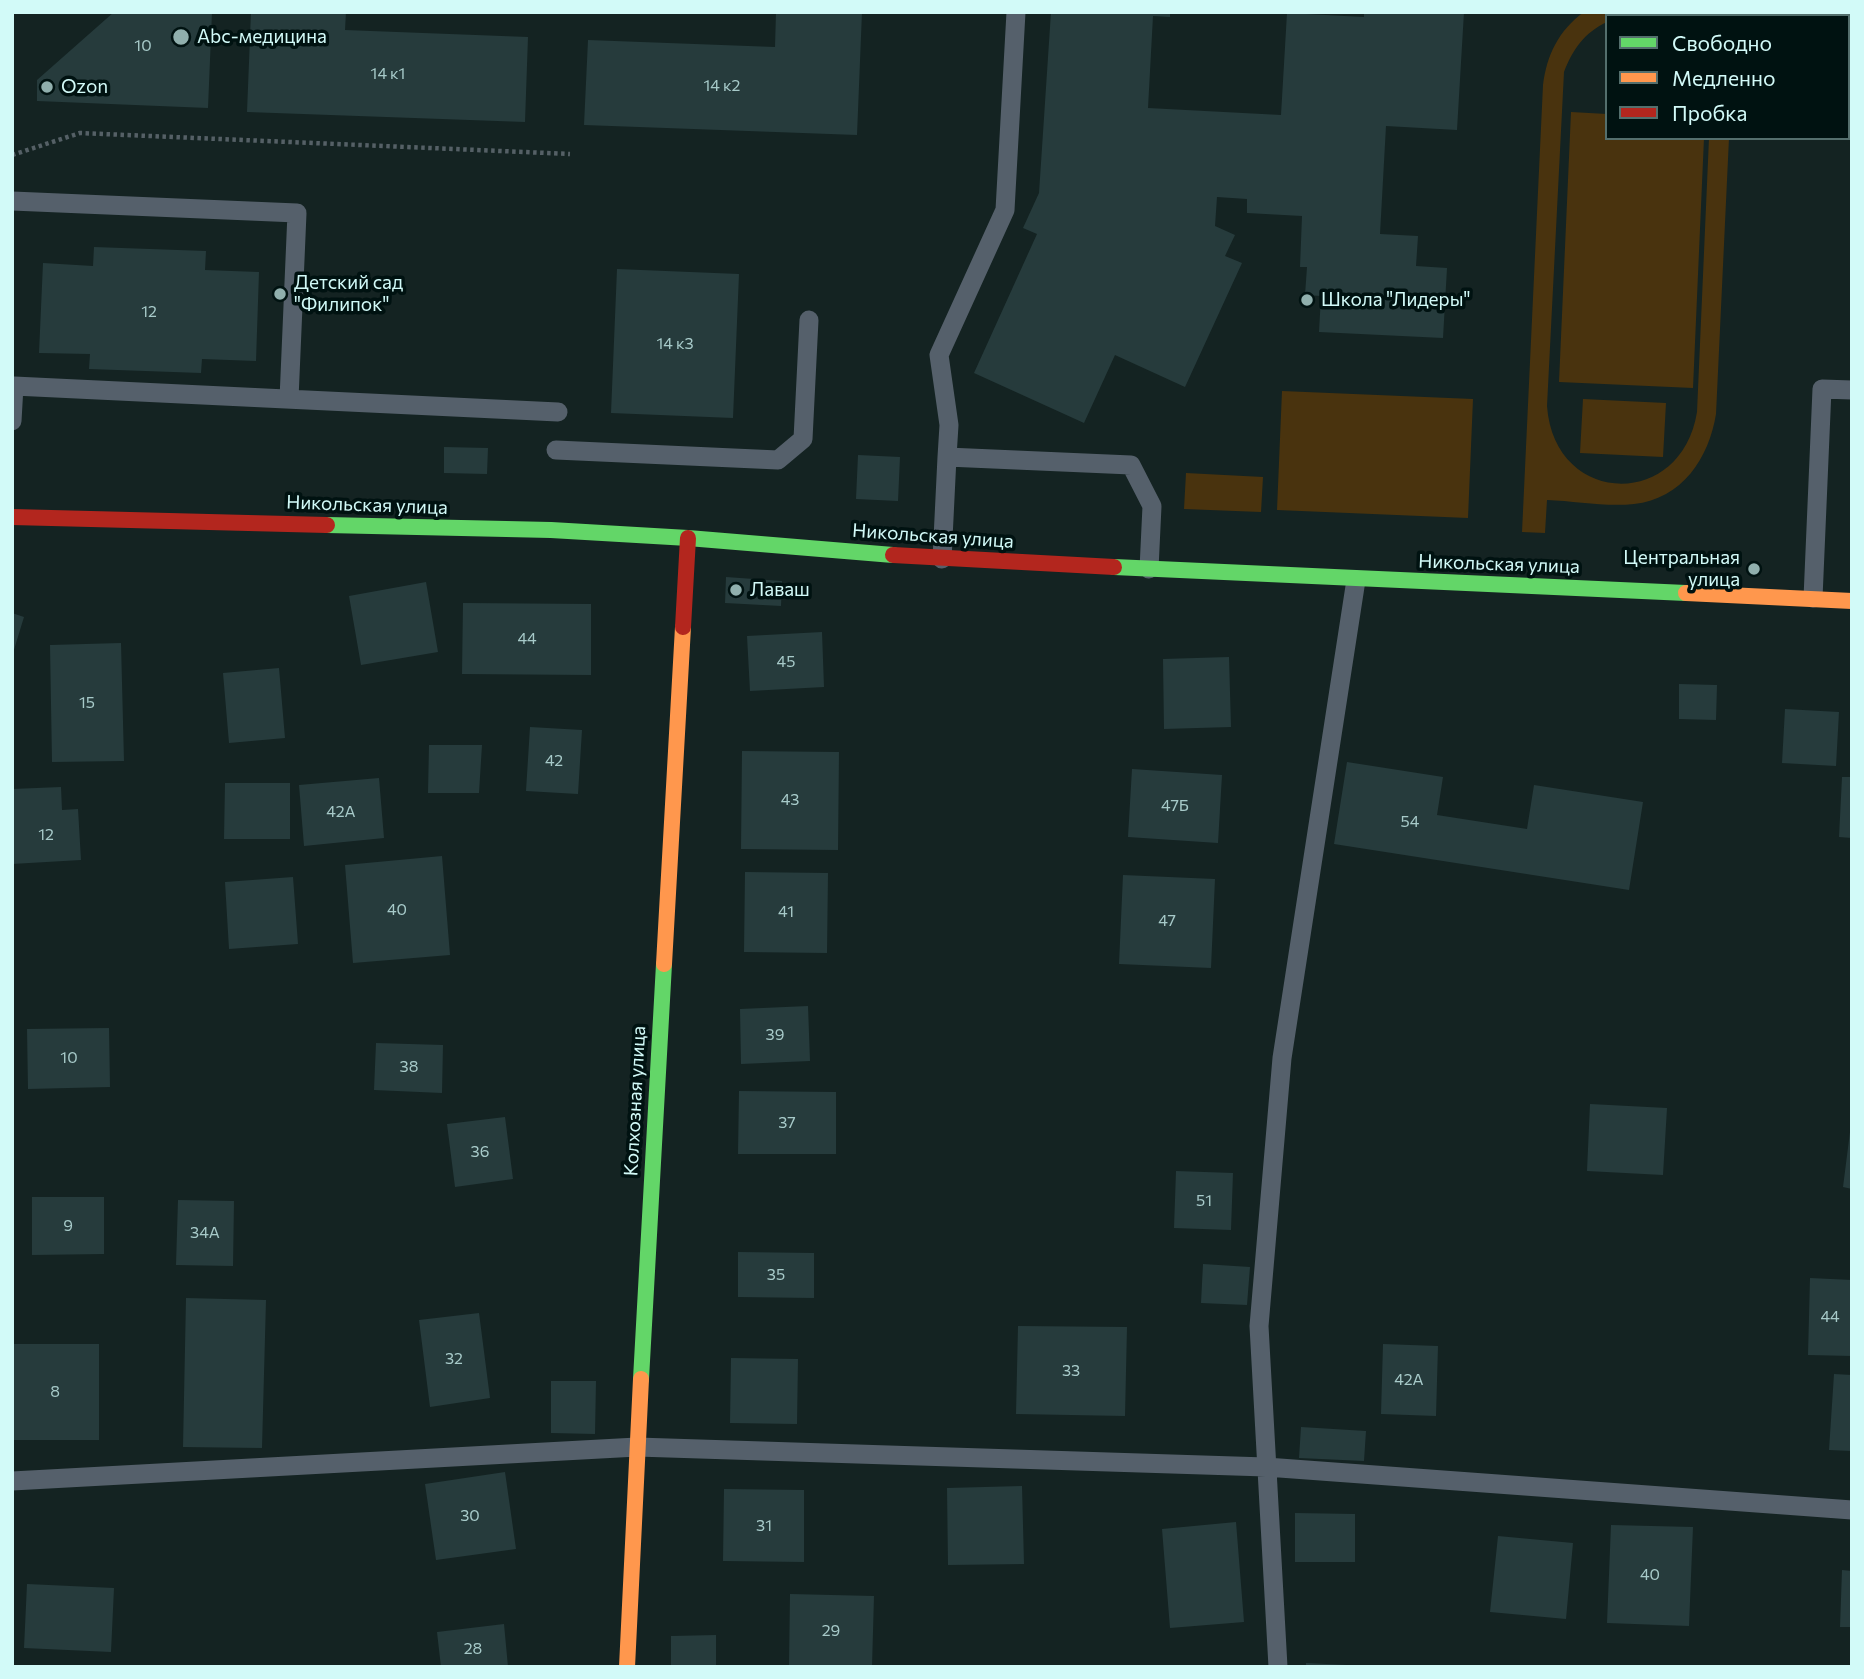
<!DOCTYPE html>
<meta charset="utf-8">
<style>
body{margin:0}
#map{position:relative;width:1864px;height:1679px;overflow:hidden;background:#142322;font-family:Commissioner,sans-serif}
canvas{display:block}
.frame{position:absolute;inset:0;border:14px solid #d2faf8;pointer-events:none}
.legend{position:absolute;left:1605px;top:14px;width:245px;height:126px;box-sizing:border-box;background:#001211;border:2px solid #546f6d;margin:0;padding:9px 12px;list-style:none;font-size:21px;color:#d2faf8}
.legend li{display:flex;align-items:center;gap:14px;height:35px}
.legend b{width:35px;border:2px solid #546f6d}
</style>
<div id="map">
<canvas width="1864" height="1679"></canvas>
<div class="frame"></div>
<ul class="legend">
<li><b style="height:9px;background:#63d668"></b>Свободно</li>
<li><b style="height:9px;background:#ff974d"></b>Медленно</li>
<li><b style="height:9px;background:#b3261e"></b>Пробка</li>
</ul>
</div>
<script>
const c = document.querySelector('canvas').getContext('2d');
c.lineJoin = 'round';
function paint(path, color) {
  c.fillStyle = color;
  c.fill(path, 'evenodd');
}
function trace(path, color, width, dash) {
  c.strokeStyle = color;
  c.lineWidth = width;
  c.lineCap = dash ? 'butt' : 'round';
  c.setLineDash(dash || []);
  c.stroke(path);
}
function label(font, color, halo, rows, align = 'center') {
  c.font = font + ' Commissioner,sans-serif';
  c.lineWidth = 7;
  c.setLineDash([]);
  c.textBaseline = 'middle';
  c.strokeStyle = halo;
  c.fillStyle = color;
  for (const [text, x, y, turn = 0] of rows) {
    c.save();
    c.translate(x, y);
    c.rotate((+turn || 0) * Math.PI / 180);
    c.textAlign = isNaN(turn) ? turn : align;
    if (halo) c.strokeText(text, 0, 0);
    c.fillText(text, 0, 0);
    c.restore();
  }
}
paint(new Path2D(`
 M1584,12H1691L1696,16H1607V22C1584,33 1573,49 1564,72L1547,406C1554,506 1681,511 1697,412L1709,138H1729L1716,414C1709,458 1682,499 1634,504C1606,507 1575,501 1547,500L1545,533L1522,532L1543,85C1547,55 1558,31 1584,12Z
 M1571,112L1607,114V138H1704L1693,388L1559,382Z
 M1282,391L1473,399L1468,518L1277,510Z
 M1583,399L1666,403L1663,457L1580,453Z
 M1186,473L1263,477L1261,512L1184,509Z`), '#49330e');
paint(new Path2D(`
 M114,12H212L208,108L37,101V80Z
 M251,12H346L345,30L528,37L525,122L247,112Z
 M776,12H862L857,135L584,125L588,40L775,47Z
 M1051,12H1170V17L1153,16L1148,108L1281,115L1287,13L1364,17V12H1464L1457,130L1386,126L1380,234L1418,236L1416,266L1447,268L1443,338L1319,332L1321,296L1305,295L1307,267H1300L1302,216L1247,213V199L1217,197L1215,226L1235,235L1225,256L1242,263L1185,387L1115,355L1084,423L974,373L1037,234L1023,228L1039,193Z
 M94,247L206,251L205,270L259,272L256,361L202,359L201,373L89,369L90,354L39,353L43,263L93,266Z
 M617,269L739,274L733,418L611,413Z
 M444,447L488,448L487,474L444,473Z
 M858,455L900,457L898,501L856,499Z
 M726,577L782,581L781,606L725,603Z
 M426,582L438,652L361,665L349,596Z
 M463,603L591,604V675L462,674Z
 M12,613L24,617L13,653L12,652Z
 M822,632L824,687L750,691L747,636Z
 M121,643L124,761L52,762L50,645Z
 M1229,657L1231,727L1164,729L1163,659Z
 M279,668L285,738L229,743L223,673Z
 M1679,684L1717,685L1716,720L1679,719Z
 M1785,709L1839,712L1836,766L1782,763Z
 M530,727L582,730L578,794L526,791Z
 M429,745H482L479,793H428Z
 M742,751L839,752L838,850L741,849Z
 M1347,762L1443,777L1437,815L1527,829L1534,785L1643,802L1629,890L1334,844Z
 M1132,769L1222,775L1218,843L1128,837Z
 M1842,777H1852V838L1839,837Z
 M379,778L384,838L304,846L299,785Z
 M225,783H290V839H224Z
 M61,787L62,810L78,809L81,860L12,864V789Z
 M442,856L450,955L353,963L345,865Z
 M745,872L828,873L827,953L744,952Z
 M1123,875L1215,879L1211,968L1119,964Z
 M293,877L298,944L229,949L225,882Z
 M808,1006L810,1061L741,1064L740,1009Z
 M109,1028L110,1087L28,1089L27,1029Z
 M376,1043L443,1045L442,1093L374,1090Z
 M739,1091L836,1092V1154H738Z
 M1590,1104L1667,1108L1663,1175L1587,1171Z
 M505,1117L513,1179L455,1187L447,1124Z
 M1850,1132H1852V1189L1843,1187Z
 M1176,1171L1233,1173L1231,1230L1174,1228Z
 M32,1197H104V1254L32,1255Z
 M178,1200L234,1201L233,1266L176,1265Z
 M738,1252L814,1253V1298L738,1297Z
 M1203,1264L1250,1267L1247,1305L1201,1303Z
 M1810,1278L1852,1280V1356L1808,1355Z
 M186,1298L266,1300L262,1448L183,1447Z
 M479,1313L490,1398L430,1407L419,1320Z
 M1018,1326L1127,1327L1125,1416L1016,1414Z
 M12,1344H99V1440H12Z
 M1383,1344L1438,1346L1436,1416L1381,1414Z
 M731,1358L798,1359L797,1424L730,1423Z
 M1834,1374L1852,1375V1451L1829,1450Z
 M551,1381H596L595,1434L551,1433Z
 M1301,1427L1366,1431L1364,1461L1299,1458Z
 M505,1472L516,1549L436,1560L425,1484Z
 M1022,1486L1024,1564L948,1565L947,1488Z
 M724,1489L804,1490V1562L723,1561Z
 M1295,1513L1355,1514V1562H1295Z
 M1236,1522L1244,1622L1170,1628L1162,1529Z
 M1611,1525L1693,1527L1689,1626L1607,1623Z
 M1498,1536L1573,1543L1566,1619L1490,1612Z
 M1842,1570L1852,1571V1627H1840Z
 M27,1584L114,1588L111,1652L24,1648Z
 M790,1594L874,1596L872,1667H789Z
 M504,1624L508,1667H441L437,1632Z
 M716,1635V1667H671V1636Z
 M1306,1663L1347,1665V1667H1306Z`), '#263b3c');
trace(new Path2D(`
 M12,155L80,133L570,154`), '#556066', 4.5, [3.5, 3.5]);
trace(new Path2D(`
 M12,201L297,213L289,399
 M12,421L14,386L558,412
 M556,450L778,460L803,439L809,320
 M947,457L949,425L939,355L1005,210L1016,12
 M942,559L947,457L1131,465L1152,506L1149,569
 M1813,598L1822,389L1852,390
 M12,1481L637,1447L1266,1467L1852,1510
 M1278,1667L1259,1326L1282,1058L1356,580`), '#55606b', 19);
trace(new Path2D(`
 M327,525L551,530L688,538L893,555
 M1114,567L1686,593
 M641,1379L664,964`), '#63d668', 16);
trace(new Path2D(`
 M1686,593L1852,601
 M664,964L683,627
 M627,1667L641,1379`), '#ff974d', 16);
trace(new Path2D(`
 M12,517L327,525
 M893,555L1114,567
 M683,627L688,538`), '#b3261e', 16);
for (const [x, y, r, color] of [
 [181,37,9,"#90afad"],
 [47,87,7,"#90afad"],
 [280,294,7,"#90afad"],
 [1307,300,7,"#90afad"],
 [1754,569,7,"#90afad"],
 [736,590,7,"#90afad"]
]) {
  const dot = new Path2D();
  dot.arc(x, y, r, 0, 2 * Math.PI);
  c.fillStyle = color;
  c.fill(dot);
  trace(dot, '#001211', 2.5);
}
label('16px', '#a7cac9', null, [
 ["10",143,46],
 ["14 к1",388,74],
 ["14 к2",722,86],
 ["12",149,312],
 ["14 к3",675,344],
 ["44",527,639],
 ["45",786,662],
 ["15",87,703],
 ["42",554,761],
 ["43",790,800],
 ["47Б",1175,806],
 ["42А",341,812],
 ["54",1410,822],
 ["12",46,835],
 ["40",397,910],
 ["41",786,912],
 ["47",1167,921],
 ["39",775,1035],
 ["10",69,1058],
 ["38",409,1067],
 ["37",787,1123],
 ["36",480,1152],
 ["51",1204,1201],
 ["9",68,1226],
 ["34А",205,1233],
 ["35",776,1275],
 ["44",1830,1317],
 ["32",454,1359],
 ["33",1071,1371],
 ["42А",1409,1380],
 ["8",55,1392],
 ["30",470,1516],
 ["31",764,1526],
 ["40",1650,1575],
 ["29",831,1631],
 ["28",473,1649]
]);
label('19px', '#d2faf8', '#001211', [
 ["Abc-медицина",197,37],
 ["Ozon",61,87],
 ["Детский сад",294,283],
 ["\"Филипок\"",294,305],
 ["Школа \"Лидеры\"",1321,300],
 ["Центральная",1740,558,"right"],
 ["улица",1740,580,"right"],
 ["Лаваш",750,590]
], 'left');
label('19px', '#d2faf8', '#001211', [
 ["Никольская улица",367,505,2],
 ["Никольская улица",933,536,4],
 ["Никольская улица",1499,564,2],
 ["Колхозная улица",635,1101,-87]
]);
</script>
